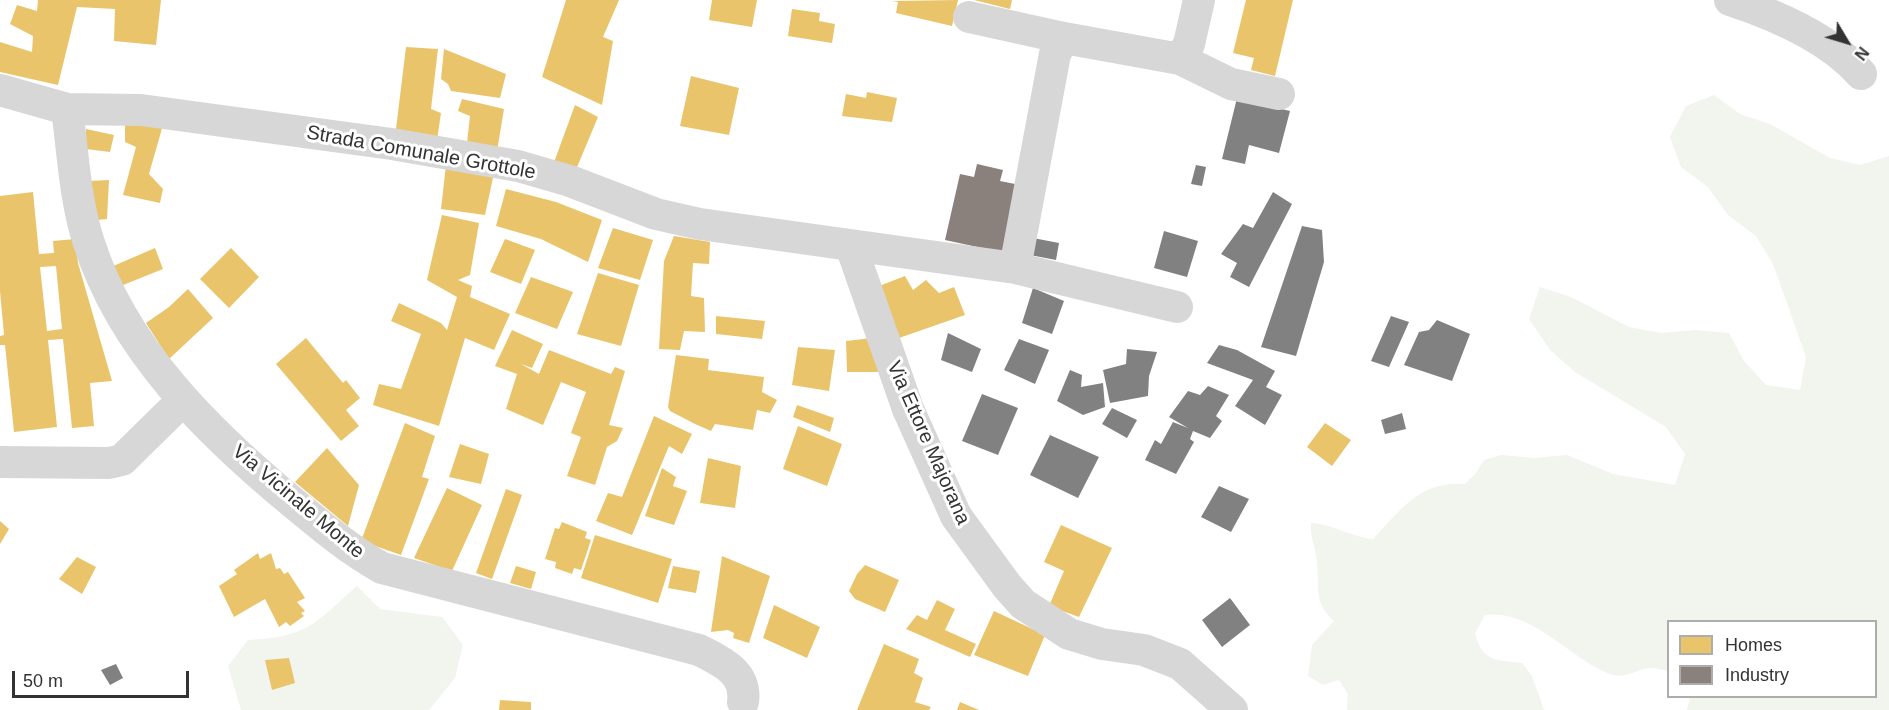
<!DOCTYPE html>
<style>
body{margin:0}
#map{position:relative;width:1889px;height:710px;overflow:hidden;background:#fff;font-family:Helvetica,sans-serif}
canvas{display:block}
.legend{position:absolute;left:1667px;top:620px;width:210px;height:78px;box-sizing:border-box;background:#fff;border:2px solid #adadad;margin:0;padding:8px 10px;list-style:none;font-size:18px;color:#333}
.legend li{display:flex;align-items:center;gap:12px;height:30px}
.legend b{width:30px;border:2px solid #adadad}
.north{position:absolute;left:1817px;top:12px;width:60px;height:60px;-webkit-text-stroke:4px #fff;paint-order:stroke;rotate:128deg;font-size:16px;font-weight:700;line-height:24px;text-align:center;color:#333}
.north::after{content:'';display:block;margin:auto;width:21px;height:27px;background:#333;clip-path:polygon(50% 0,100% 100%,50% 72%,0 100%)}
.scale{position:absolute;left:12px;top:671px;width:177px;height:27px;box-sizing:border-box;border:3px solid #333;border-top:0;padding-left:8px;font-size:18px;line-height:21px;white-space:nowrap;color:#333;-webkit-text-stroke:4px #fff;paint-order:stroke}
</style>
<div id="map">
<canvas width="1889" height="710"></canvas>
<ul class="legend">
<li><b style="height:16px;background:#e9c46a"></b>Homes</li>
<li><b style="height:16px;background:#8a817c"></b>Industry</li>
</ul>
<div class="north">N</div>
<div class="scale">50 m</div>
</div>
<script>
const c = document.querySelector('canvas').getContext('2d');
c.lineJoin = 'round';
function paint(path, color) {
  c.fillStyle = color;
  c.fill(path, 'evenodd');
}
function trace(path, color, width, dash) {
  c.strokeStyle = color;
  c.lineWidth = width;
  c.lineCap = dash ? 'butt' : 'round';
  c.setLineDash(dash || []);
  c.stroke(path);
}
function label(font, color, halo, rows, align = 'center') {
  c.font = font + ' Helvetica,sans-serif';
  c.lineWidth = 6;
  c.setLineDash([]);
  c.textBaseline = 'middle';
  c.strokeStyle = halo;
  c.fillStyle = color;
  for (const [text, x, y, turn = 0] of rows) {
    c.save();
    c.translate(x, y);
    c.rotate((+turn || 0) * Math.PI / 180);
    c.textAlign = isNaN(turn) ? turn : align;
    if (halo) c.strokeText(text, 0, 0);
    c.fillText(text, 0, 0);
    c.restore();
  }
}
paint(new Path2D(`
 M1714,95L1740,114L1772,125L1830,158L1860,165L1889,156V710H1687L1690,697L1876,696V622H1668V671C1663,670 1656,668 1650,668C1636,669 1625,680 1610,674C1568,658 1533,609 1485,615L1475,633C1482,662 1496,660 1522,663L1532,676L1544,710H1347L1348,694L1339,680L1323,685L1308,676L1312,645L1334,621C1311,602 1321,581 1316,555C1314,543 1310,536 1311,523C1333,524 1350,537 1373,539C1402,509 1419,481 1465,484L1476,473L1484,460L1501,455L1534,458L1567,455L1613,474L1675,485L1685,454L1666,427L1575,372L1550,350L1529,319L1540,287L1571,297L1629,327L1661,333L1696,330L1729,333L1744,361L1766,385L1800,390L1806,357L1773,264L1756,236L1728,215L1708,187L1681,167L1670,137L1686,106Z
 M357,586L380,609L442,617L463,645L455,678L429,710H241L228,666L248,640C308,637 314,624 357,586Z`), '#f1f5ed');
paint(new Path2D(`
 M38,0H161L156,45L114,41L115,9L77,7L58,85L0,72V42L32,52L33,36L10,24L17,5L37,11Z
 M566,0H619L603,37L613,41L602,105L542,77Z
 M712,0H757L752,27L709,20Z
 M958,0L952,26L896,13L898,2L892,1Z
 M974,0H1012L1010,9Z
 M1246,0H1293L1275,76L1251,70L1254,58L1233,53Z
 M792,9L820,13L819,21L835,24L832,43L788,36Z
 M406,47L438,49L431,109L441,113L437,140L396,129Z
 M444,49L506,74L500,98L451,91L448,84L441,79Z
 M691,76L739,88L729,135L680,126Z
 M867,92L897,98L892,122L842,116L846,94L866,98Z
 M462,99L504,109L496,157L466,152L470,116L458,111Z
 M575,105L598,117L575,172L553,165Z
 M125,122L163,125L149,174L163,189L160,203L123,195L136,147L125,142Z
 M86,129L114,135L110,152L86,149Z
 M446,165L494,173L485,215L441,209Z
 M109,180L107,219L97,220L89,181Z
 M506,189L556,202L602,220L588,262L541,239L496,226Z
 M33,192L39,254L54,253L53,241L75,239L78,263L112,381L90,383L94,426L72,428L63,339L48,340L57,427L14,432L5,345H0V336L4,335L0,291V196ZM56,266L62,329L47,331L40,267Z
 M442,215L479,223L470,275L458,280L472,286L470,297L510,314L494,350L465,338L439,426L373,405L379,384L401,389L421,334L391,321L399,303L441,323L447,330L457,297L427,280Z
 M613,228L653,240L640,280L598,268Z
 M674,236L710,242L709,264L693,263L691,296L704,298L705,332L684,331L680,350L659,349L664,261Z
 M505,239L535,250L521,284L490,272Z
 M155,248L163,269L118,287L111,267Z
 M231,248L259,277L229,308L200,279Z
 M598,273L639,285L621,346L577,334Z
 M905,276L913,290L926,280L939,293L954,287L965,315L899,338L879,286Z
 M531,277L573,292L557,329L515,313Z
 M188,289L213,318L169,359L146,323L169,307Z
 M716,316L765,321L762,339L716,334Z
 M512,330L543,344L532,368L521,364L539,374L549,350L611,374L615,367L625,371L609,425L623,428L617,441L607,447L595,485L567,476L581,437L571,433L586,392L561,382L543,425L506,409L517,374L495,366Z
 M306,338L343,383L346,380L360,398L346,410L359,426L341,441L276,364Z
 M872,338L884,372H847L846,341Z
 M798,347L835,350L829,391L792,385Z
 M676,355L709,359L708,370L764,377L762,392L777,400L770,413L757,410L753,430L715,424L711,431L695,424L670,411L668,407Z
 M797,405L834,418L830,432L793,417Z
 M654,416L692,434L682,454L669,446L632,535L596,521L608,493L622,497Z
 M405,423L435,436L422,477L429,479L401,555L361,541Z
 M1325,423L1351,440L1332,466L1307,447Z
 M798,426L842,444L827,486L783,469Z
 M460,444L489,454L481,484L449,477Z
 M327,448L359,485L348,526L295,482Z
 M708,458L741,466L735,508L700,503Z
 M662,468L676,477L673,486L687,491L674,525L645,516Z
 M447,488L482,505L452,571L414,558Z
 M506,489L522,495L492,579L476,573Z
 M0,521L9,529L0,544Z
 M562,522L587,532L585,538L591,540L581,570L574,568L572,574L555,568L556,562L545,559L555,528L559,529Z
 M1061,525L1112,548L1079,617L1049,606L1064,571L1044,562Z
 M595,535L672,559L658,603L581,578Z
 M258,553L260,559L271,553L276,569L280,568L284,574L288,572L305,598L297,602L305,611L301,613L304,616L290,626L286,622L279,627L265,599L234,617L219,586L237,574L234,570Z
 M722,556L770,576L749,643L733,638L734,633L728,630L711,632Z
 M77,557L96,567L82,594L59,579Z
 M865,565L899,580L885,612L855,599L849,591L857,574Z
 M516,566L536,572L531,589L510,583Z
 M673,566L700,571L696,593L668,588Z
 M937,600L955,609L945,630L976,644L970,657L906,629L917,615L927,620Z
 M774,605L820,627L807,658L763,638Z
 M994,611L1045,635L1028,676L974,655Z
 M884,644L919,659L914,673L923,678L915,702L931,707L929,710H857Z
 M289,658L295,683L272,690L265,660Z
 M500,700L531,702V710H499Z
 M960,702L979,710H957Z`), '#e9c46a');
paint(new Path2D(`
 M977,164L1003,170L1000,181L1020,185L1005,253L945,240L960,174L974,177Z`), '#8a817c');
paint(new Path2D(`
 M1237,98L1290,111L1279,153L1249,145L1245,164L1222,159Z
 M1196,165L1206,167L1202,186L1191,184Z
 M1273,192L1292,204L1249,287L1230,277L1237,263L1221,254L1243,224L1253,228Z
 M1302,226L1322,230L1324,262L1296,356L1261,347Z
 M1164,231L1198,241L1187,277L1154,268Z
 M1033,238L1059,243L1056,260L1030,255Z
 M1033,288L1064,301L1052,334L1022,323Z
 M1391,316L1409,322L1389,367L1371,361Z
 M1437,320L1470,334L1452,381L1404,365L1419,332L1429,330Z
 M948,333L981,349L972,372L941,360Z
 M1019,339L1049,350L1035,384L1004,370Z
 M1219,345L1237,350L1275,371L1266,387L1282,395L1265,425L1235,406L1253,380L1207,363Z
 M1127,349L1157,352L1149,376L1148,396L1110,403L1103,370L1126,364Z
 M1070,370L1082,375L1081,387L1103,383L1105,407L1083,415L1057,401Z
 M1208,386L1229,395L1216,416L1222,421L1210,438L1193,431L1190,439L1194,442L1176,474L1145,460L1155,440L1161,444L1173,422L1188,428L1169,417L1188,391L1200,395Z
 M982,394L1018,408L998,455L962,441Z
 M1112,408L1137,420L1127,438L1102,424Z
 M1402,413L1406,429L1385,434L1381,420Z
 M1050,435L1099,457L1078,498L1030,475Z
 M1219,486L1249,499L1231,532L1201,517Z
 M1230,598L1250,625L1222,647L1202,620Z
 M116,664L123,678L110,685L101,670Z`), '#818181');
trace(new Path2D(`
 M1730,0C1776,15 1829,38 1861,74
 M969,17L1064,38
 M1180,59L1189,44L1199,0
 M0,90L67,109L141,110L392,144L518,166L570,181L656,214L700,224L1015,268L1177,307
 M67,109C73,153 75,201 89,243C123,349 208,432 291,501C320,525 348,549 382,568L699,650C722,662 747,672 743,702
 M851,246L908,409L956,516L1007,586L1023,604L1069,634L1102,644L1144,650L1180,664L1232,710
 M1015,268L1055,54L1064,38L1180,59L1231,84L1279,94
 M0,462L109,463L122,460L183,400`), '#d7d7d7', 32);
label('20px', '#333', '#fff', [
 ["Strada Comunale Grottole",421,153,10],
 ["Via Ettore Majorana",928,443,66],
 ["Via Vicinale Monte",298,502,40]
]);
</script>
